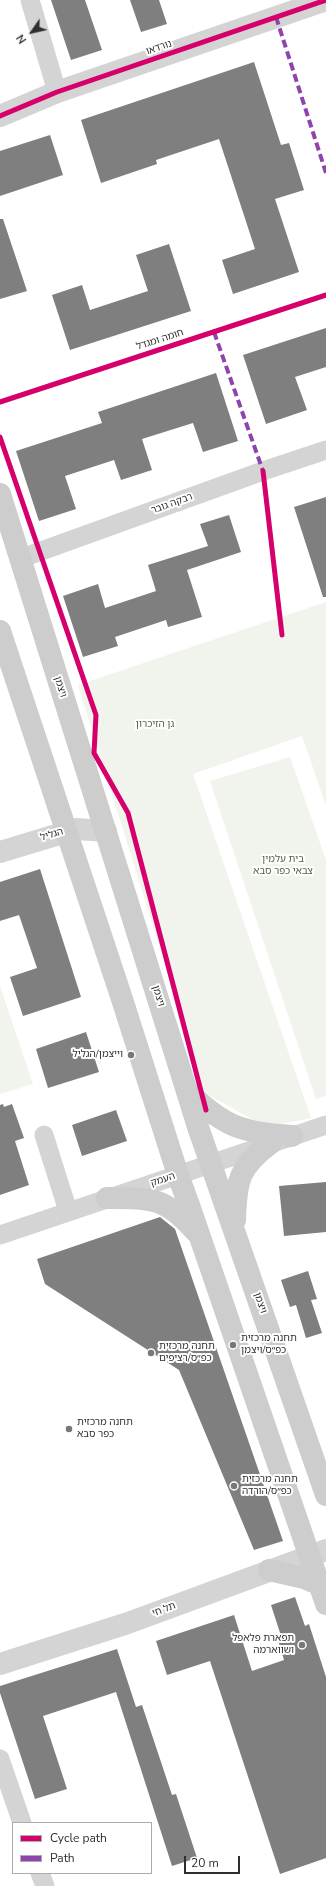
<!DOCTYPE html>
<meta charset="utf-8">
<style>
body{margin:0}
#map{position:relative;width:326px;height:1886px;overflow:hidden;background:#fff;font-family:"Nunito Sans",sans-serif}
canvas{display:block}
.legend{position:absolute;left:12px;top:1822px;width:140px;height:52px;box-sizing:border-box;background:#fff;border:1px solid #acacac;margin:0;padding:5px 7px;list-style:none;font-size:12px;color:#2f2f2f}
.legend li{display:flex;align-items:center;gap:8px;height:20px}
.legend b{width:20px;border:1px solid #acacac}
.north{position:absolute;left:12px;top:12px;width:40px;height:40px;-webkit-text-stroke:3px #fff;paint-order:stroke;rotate:236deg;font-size:11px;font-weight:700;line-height:16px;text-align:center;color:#2f2f2f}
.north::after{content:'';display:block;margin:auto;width:14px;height:18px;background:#2f2f2f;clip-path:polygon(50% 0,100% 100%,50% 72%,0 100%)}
.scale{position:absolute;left:184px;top:1856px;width:56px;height:18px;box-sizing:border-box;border:2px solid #2f2f2f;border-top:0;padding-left:5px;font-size:12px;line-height:14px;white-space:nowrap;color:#2f2f2f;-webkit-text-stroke:3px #fff;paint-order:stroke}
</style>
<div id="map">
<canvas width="326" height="1886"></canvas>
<ul class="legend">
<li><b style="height:5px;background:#d6006c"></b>Cycle path</li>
<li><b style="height:5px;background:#8e44ad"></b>Path</li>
</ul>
<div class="north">N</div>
<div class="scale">20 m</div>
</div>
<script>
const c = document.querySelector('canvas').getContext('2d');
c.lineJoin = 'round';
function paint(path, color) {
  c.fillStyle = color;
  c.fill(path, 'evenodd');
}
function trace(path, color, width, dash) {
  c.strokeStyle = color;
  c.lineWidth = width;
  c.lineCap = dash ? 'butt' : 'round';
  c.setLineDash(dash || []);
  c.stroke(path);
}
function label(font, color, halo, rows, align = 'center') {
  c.font = font + ' "Nunito Sans","Noto Sans Hebrew",sans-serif';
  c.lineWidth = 4;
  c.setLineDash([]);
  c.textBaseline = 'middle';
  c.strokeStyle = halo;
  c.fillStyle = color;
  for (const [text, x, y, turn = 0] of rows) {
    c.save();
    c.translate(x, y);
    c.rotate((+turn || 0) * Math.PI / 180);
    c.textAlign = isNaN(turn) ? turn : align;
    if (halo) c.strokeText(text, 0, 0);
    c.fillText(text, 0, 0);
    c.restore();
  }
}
paint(new Path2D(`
 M326,602V806L302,736L193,774L311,1118L266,1127L205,1093L78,685Z
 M290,757L326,860V1096L316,1099L210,781Z
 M0,986L33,1084L0,1094Z`), '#f0f4ed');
paint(new Path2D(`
 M51,0H85L102,50L71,60Z
 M130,0H159L167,24L141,32Z
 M254,62L281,145L289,143L304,190L275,199L299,272L233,294L222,260L255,249L219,139L156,160L157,164L101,183L81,120Z
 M50,135L63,175L0,196V151Z
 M0,219H3L27,291L0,299Z
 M169,244L191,311L70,350L52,295L82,285L90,310L148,291L136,255Z
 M326,328V367L295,377L307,410L266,424L243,355Z
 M216,373L238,441L203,452L193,423L142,439L152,470L121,480L114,460L65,476L76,509L39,521L16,451L102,423L98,412Z
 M326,497V597H323L294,507Z
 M229,515L241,552L187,570L202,617L168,627L166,620L115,637L118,646L83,657L63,596L98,584L105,608L156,591L148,565L208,546L200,524Z
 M40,869L81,997L23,1016L10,977L37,968L19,915L0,921V882Z
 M86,1032L99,1072L48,1088L36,1049Z
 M3,1104L4,1107L12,1104L24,1138L15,1141L29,1185L0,1195V1105Z
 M116,1110L127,1141L82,1156L72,1125Z
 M326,1182V1232L284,1236L279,1186Z
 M160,1217L175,1229L283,1541L254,1550L179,1370L45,1284L37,1259Z
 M308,1271L317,1299L311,1300L322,1333L306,1338L296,1305L290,1307L281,1280Z
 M295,1597L305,1626L309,1624L326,1677V1858L280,1874L210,1661L167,1675L156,1641L234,1615L252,1671L284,1660L278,1640L282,1639L271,1605Z
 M117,1649L136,1707L142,1705L172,1795L176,1794L197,1858L172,1866L116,1692L43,1716L67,1789L35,1799L0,1693V1686Z`), '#7f7f7f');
trace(new Path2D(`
 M30,0L57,92
 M19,559L263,471L326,450
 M44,1135L68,1211
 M0,1235L326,1125
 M0,1759L22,1823
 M40,1873L45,1886`), '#d4d4d4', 19);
trace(new Path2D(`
 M0,116L57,92L326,0
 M0,852L76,829L106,831
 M0,1664L128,1623L326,1550`), '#d4d4d4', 22);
trace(new Path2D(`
 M0,494L199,1130L326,1495
 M0,631L122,999L178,1175L189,1205L326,1604
 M188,1092C226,1128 241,1132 292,1136
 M107,1198C152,1198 165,1197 196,1232
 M235,1220C236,1181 239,1166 271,1143
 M269,1570L304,1578L320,1585`), '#cdcdcd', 22);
trace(new Path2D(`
 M276,17L326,173
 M214,332L263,471`), '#8e44ad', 4, [8, 4]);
trace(new Path2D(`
 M0,116L57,92L326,0
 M0,402L326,295
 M0,437L96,715L94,753L128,813L206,1110
 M263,471L282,635`), '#d6006c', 5);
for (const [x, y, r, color] of [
 [131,1055,4,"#787878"],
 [233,1345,4,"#787878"],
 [151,1353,4,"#787878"],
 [69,1429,4,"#787878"],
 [234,1486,4,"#787878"],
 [302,1645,4,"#787878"]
]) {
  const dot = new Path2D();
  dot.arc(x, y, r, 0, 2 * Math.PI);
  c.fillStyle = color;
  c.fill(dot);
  trace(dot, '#fff', 1.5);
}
label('10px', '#2f2f2f', '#fff', [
 ["נורדאו",159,48,-19],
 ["חומה ומגדל",160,340,-18],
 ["רבקה גובר",172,504,-20],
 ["ויצמן",60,687,72],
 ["הגליל",52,835,-17],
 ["ויצמן",158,996,73],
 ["העמק",163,1180,-18],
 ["ויצמן",260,1303,71],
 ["תל חי",164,1610,-21]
]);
label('10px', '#4d6642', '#fff', [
 ["גן הזיכרון",155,725],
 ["בית עלמין",283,860],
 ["צבאי כפר סבא",283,872]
]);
label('10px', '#2f2f2f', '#fff', [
 ["וייצמן/הגליל",123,1055,"right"],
 ["תחנה מרכזית",241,1339],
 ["כפ״ס/ויצמן",241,1351],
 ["תחנה מרכזית",159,1347],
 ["כפ״ס/רציפים",159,1359],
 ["תחנה מרכזית",77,1423],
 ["כפר סבא",77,1435],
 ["תחנה מרכזית",242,1480],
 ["כפ״ס/הורדה",242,1492],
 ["תפארת פלאפל",294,1639,"right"],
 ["ושווארמה",294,1651,"right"]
], 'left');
</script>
